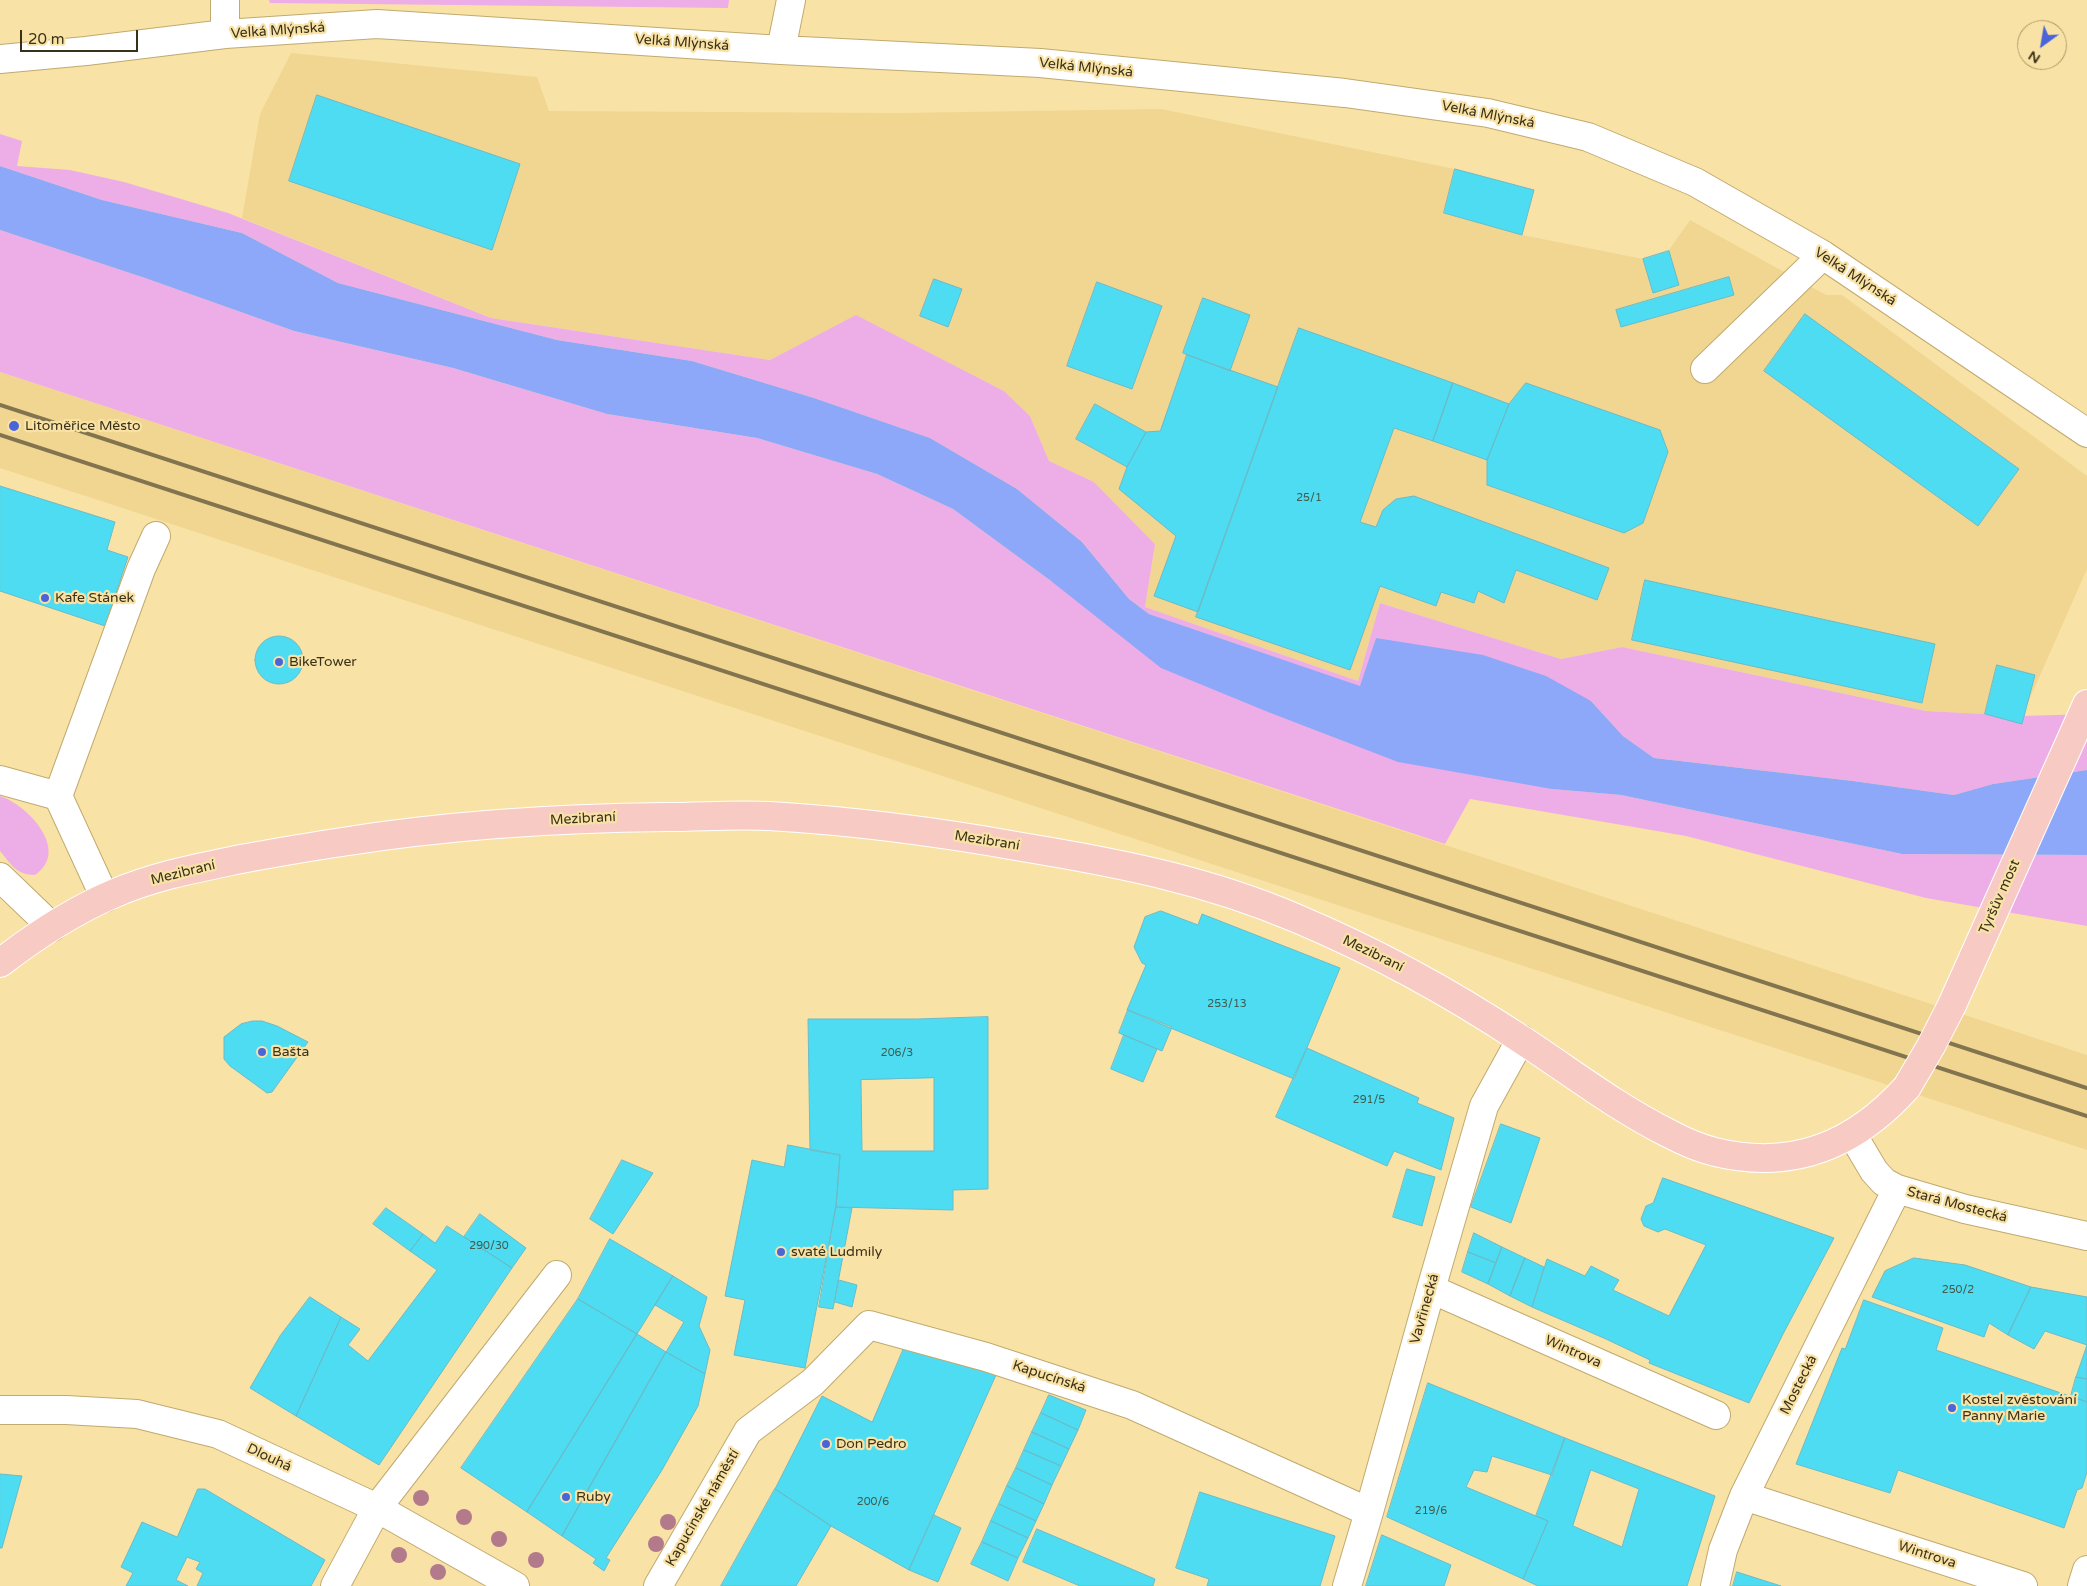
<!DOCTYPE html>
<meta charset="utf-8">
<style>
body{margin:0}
#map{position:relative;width:2087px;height:1586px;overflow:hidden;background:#f9e2a5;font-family:"Varela Round",sans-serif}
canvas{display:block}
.north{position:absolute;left:2017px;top:20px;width:50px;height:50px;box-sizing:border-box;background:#f9e2a5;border:1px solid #ad9b6d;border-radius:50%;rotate:212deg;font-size:14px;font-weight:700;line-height:20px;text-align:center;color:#3a3119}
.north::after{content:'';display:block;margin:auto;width:18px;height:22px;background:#4965d9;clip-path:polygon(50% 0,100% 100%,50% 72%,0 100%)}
.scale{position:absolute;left:20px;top:30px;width:118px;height:22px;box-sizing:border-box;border:2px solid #3a3119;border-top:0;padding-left:6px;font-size:15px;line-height:18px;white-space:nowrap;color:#3a3119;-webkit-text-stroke:4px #f9e2a5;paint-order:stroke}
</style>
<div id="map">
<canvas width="2087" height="1586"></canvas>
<div class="north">N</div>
<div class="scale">20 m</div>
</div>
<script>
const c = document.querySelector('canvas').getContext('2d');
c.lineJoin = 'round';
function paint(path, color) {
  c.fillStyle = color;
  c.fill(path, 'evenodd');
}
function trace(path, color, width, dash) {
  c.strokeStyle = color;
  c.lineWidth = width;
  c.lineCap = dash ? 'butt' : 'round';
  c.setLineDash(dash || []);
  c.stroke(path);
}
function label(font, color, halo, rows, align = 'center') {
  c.font = font + ' "Varela Round",sans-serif';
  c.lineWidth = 4.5;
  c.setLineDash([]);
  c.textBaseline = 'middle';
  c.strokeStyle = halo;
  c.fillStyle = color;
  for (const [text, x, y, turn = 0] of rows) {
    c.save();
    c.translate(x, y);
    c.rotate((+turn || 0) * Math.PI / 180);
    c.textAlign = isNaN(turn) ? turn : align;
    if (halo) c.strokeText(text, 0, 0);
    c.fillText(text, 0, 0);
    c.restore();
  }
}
paint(new Path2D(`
 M291,53L537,77L549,111L899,113L1161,109L1455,169L1444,213L1522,235L1643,259L1669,250L1690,220L1826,295H1842L2087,476V569L2022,716L1926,711L1622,647L1561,659L1380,603L1358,681L1145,607L1155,544L1094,482L1049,461L1030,416L1004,391L857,316L770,360L491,318L242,218L260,114Z
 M0,372L2087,1055V1150L0,468Z`), '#f1d692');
paint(new Path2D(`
 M269,0H729L728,8L270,3Z
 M0,134L22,141L17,166L70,170L124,182L228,213L491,318L770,360L856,315L1004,391L1030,416L1049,461L1094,482L1155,544L1145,607L1358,681L1380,603L1561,659L1622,647L1926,711L2022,716L2087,714V770L1993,784L1954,795L1853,781L1654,758L1623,736L1591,701L1376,638L1361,687L1149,614L1129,599L1082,542L1017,489L930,438L814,398L692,361L557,340L338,283L242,233L102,200L0,166Z
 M0,230L145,278L294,331L453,368L607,414L757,438L877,474L953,509L1051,581L1552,789L1621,795L1902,854L2087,855V926L1926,898L1686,836L1470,799L1445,844L0,372Z
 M0,796C28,805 71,851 35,875C16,875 11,864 0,851Z`), '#edaee7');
paint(new Path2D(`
 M0,166L102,200L242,233L338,283L557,340L692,361L814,398L930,438L1017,489L1082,542L1129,599L1149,614L1360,686L1376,638L1483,655L1546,676L1591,701L1623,736L1654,758L1853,781L1954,795L1993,784L2087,770V855L1902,854L1621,795L1552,789L1398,762L1268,712L1161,668L1051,581L953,509L877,474L757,438L607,414L453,368L294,331L145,278L18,236L0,230Z`), '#8da8f9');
const building = new Path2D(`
 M317,95L520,164L492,250L289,181Z
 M1455,169L1534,190L1522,235L1444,213Z
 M1669,251L1679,285L1653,293L1643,259Z
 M1729,277L1734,295L1621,327L1616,310Z
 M934,279L962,289L948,327L920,316Z
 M1097,282L1162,306L1132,389L1067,366Z
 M1203,298L1250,315L1230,371L1183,353Z
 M1805,314L2019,469L1978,526L1764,371Z
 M1299,328L1453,383L1433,441L1394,428L1360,522L1376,527L1383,510L1396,499L1414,496L1609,568L1597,600L1516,570L1504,603L1478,591L1474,603L1441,592L1436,606L1380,586L1350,670L1196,617Z
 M1187,355L1278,387L1198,612L1154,596L1176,536L1119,489L1127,467L1146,432L1160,431Z
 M1453,383L1509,404L1487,460L1433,441Z
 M1526,383L1660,430L1668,452L1643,523L1624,533L1487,485V460L1509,404Z
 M1095,404L1146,432L1127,467L1076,439Z
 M0,486L115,522L107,550L128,557L105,626L0,591Z
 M1645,580L1935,644L1922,703L1632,640Z
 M255 660a24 24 0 1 1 48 0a24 24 0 1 1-48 0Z
 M1997,665L2035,675L2022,724L1985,714Z
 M1161,911L1198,925L1202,914L1340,968L1294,1079L1127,1010L1146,965L1142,963L1134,947L1145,917Z
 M1128,1010L1172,1027L1162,1051L1119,1033Z
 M988,1017V1189L953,1190V1210L836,1207L840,1155L810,1150L808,1019H917ZM934,1078V1151H862L861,1080Z
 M253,1021H262L277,1026L308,1042L272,1092L267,1093L230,1066L224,1059V1037L241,1024Z
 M1124,1035L1157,1049L1143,1082L1111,1069Z
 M1307,1048L1419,1098L1417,1103L1454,1118L1441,1170L1394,1151L1387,1166L1276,1117Z
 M1501,1124L1540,1138L1511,1223L1471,1207Z
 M788,1145L840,1155L836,1207L805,1368L734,1355L745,1300L725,1296L752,1160L784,1167Z
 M622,1160L653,1173L613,1234L590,1219Z
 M1407,1169L1435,1177L1422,1226L1393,1217Z
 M1663,1178L1834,1238L1783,1334L1749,1403L1649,1363L1650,1360L1606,1339L1532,1307L1547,1259L1585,1276L1591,1266L1619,1280L1613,1290L1669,1316L1706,1245L1665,1229L1658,1232L1644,1226L1641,1219L1646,1206L1653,1203Z
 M836,1207L852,1208L833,1309L819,1307Z
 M386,1208L423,1234L410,1251L373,1224Z
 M480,1214L526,1248L512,1268L464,1237Z
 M447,1226L512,1268L379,1465L296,1416L341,1317L360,1329L348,1345L368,1361L437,1270L410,1251L423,1234L435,1243Z
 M1474,1233L1502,1247L1496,1263L1468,1252Z
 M610,1239L673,1276L637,1334L578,1299Z
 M1502,1247L1525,1258L1510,1296L1488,1284Z
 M1468,1252L1496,1263L1488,1284L1462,1272Z
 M1525,1258L1544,1267L1532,1307L1510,1296Z
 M1914,1258L1965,1265L2031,1287L2008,1335L1989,1323L1984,1337L1872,1297L1885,1271Z
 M673,1276L707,1297L699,1326L710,1350L705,1374L666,1352L684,1322L655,1305Z
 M839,1280L857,1285L852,1307L835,1302Z
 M2031,1287L2087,1297V1379L2076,1377L2087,1345L2045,1331L2034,1349L2008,1335Z
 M310,1297L341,1317L296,1416L250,1388L280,1336Z
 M578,1299L637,1334L527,1512L461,1468Z
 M1864,1300L1943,1328L1936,1350L2087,1402V1472L2082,1488L2077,1490L2064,1528L1898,1470L1890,1493L1796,1464L1842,1348L1845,1349Z
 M637,1334L666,1352L562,1536L527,1512Z
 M904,1348L996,1375L909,1570L831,1526L775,1489L822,1396L872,1422Z
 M666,1352L705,1374L698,1406L662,1470L606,1558L610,1560L604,1571L593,1563L596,1559L562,1536Z
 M2076,1377L2087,1379V1402L2071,1396Z
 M1428,1383L1565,1438L1552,1475L1492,1456L1487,1472L1474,1470L1466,1487L1548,1521L1523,1579L1387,1517Z
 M1049,1395L1086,1410L1078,1430L1041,1413Z
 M1041,1413L1078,1430L1069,1449L1032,1432Z
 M1032,1432L1069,1449L1061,1466L1024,1450Z
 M1565,1438L1715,1496L1687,1586H1538L1523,1579L1548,1521L1536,1516ZM1591,1470L1639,1489L1622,1547L1573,1526Z
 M1024,1450L1061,1466L1052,1485L1016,1468Z
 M1016,1468L1052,1485L1044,1504L1007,1486Z
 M0,1474L22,1476L2,1548H0Z
 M1007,1486L1044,1504L1036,1521L999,1504Z
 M198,1489H205L325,1560L311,1586H197L203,1573L196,1569L200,1562L187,1557L176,1580L188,1586H126L133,1573L121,1567L142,1522L177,1537Z
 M775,1489L831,1526L796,1586H721Z
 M1200,1492L1335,1536L1320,1586H1207L1209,1579L1176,1568Z
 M999,1504L1036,1521L1028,1538L991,1521Z
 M934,1515L961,1528L938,1582L909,1570Z
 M991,1521L1028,1538L1018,1558L982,1542Z
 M1037,1529L1155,1579L1153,1586H1080L1023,1562Z
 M1382,1535L1451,1565L1444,1586H1366Z
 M982,1542L1018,1558L1008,1581L971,1564Z
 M1737,1572L1781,1586H1733Z`);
paint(building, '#4edcf2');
trace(building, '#6abbc8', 1);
const minor = new Path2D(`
 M225,34V0
 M781,50L791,0
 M0,59L86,51L225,34L377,24L781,50L1040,63L1345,93L1488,113L1588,137L1695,182L1823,255L2087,433
 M1705,369L1823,255
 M0,780L58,796L105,898
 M58,796L141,569L156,536
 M0,877L52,927
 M1852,1134L1874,1171L1884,1182L1897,1189L1965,1209L2087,1236
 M1431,1289L1716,1415
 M0,1410H66L137,1414L218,1434L377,1508L515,1586
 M1744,1496L2023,1586
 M335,1586L377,1508L557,1275
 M658,1586L748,1431L813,1382L869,1325L986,1357L1132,1405L1369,1512
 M1347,1586L1369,1512L1431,1289L1484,1106L1521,1039
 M1715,1586L1723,1550L1744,1496L1897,1189
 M2082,1586L2087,1570`);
const major = new Path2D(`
 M0,963C35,936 73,911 113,894C154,876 197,868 241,859C274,853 308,847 342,842C449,825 558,818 667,817C701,817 735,814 769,816C853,821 939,832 1022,847C1119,863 1207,880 1298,919C1376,952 1451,993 1522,1040C1571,1072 1616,1107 1668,1133C1683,1141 1699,1148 1715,1152C1793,1171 1855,1145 1907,1087
 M1952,1005L2087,704`);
trace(minor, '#c0aa6f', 30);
trace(major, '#fff', 30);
trace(minor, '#fff', 28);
trace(major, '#f7cbc4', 28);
trace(new Path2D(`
 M0,405L2087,1088
 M0,435L2087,1116`), '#82744e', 4);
const majorBridge = new Path2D(`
 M1907,1087L1931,1046L1952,1005`);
trace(majorBridge, '#fff', 30, []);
trace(majorBridge, '#f7cbc4', 28);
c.fillStyle = '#b27a8b';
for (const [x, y] of [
 [421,1498],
 [464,1517],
 [668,1522],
 [499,1539],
 [656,1544],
 [399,1555],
 [536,1560],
 [438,1572]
]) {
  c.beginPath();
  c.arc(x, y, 8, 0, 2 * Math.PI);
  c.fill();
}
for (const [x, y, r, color] of [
 [14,426,6,"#4965d9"],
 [45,598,5,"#4965d9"],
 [279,662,5,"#4965d9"],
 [262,1052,5,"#4965d9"],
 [781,1252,5,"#4965d9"],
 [1952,1408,5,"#4965d9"],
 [826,1444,5,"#4965d9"],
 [566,1497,5,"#4965d9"]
]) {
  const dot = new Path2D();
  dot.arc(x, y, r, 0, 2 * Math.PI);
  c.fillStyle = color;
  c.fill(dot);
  trace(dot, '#f9e2a5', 2);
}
label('11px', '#3f5c4f', null, [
 ["25/1",1309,498],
 ["253/13",1227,1004],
 ["206/3",897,1053],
 ["291/5",1369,1100],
 ["290/30",489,1246],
 ["250/2",1958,1290],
 ["200/6",873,1502],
 ["219/6",1431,1511]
]);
label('14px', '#3a3119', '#f9e2a5', [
 ["Velká Mlýnská",278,31,-4],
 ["Velká Mlýnská",682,43,4],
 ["Velká Mlýnská",1086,68,6],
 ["Velká Mlýnská",1488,115,11],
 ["Velká Mlýnská",1855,277,33],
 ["Mezibraní",583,819,-3],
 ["Mezibraní",987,841,9],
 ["Mezibraní",183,873,-14],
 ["Tyršův most",2000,897,-66],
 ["Mezibraní",1373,954,26],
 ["Stará Mostecká",1957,1205,15],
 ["Vavřinecká",1425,1309,-74],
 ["Wintrova",1573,1352,24],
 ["Kapucínská",1049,1377,18],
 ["Mostecká",1799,1385,-63],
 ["Dlouhá",269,1458,25],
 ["Kapucínské náměstí",703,1508,-60],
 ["Wintrova",1927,1555,18]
]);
label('14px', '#3a3119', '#f9e2a5', [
 ["Litoměřice Město",25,426],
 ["Kafe Stánek",55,598],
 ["BikeTower",289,662],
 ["Bašta",272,1052],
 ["svaté Ludmily",791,1252],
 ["Kostel zvěstování",1962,1400],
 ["Panny Marie",1962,1416],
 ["Don Pedro",836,1444],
 ["Ruby",576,1497]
], 'left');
</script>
